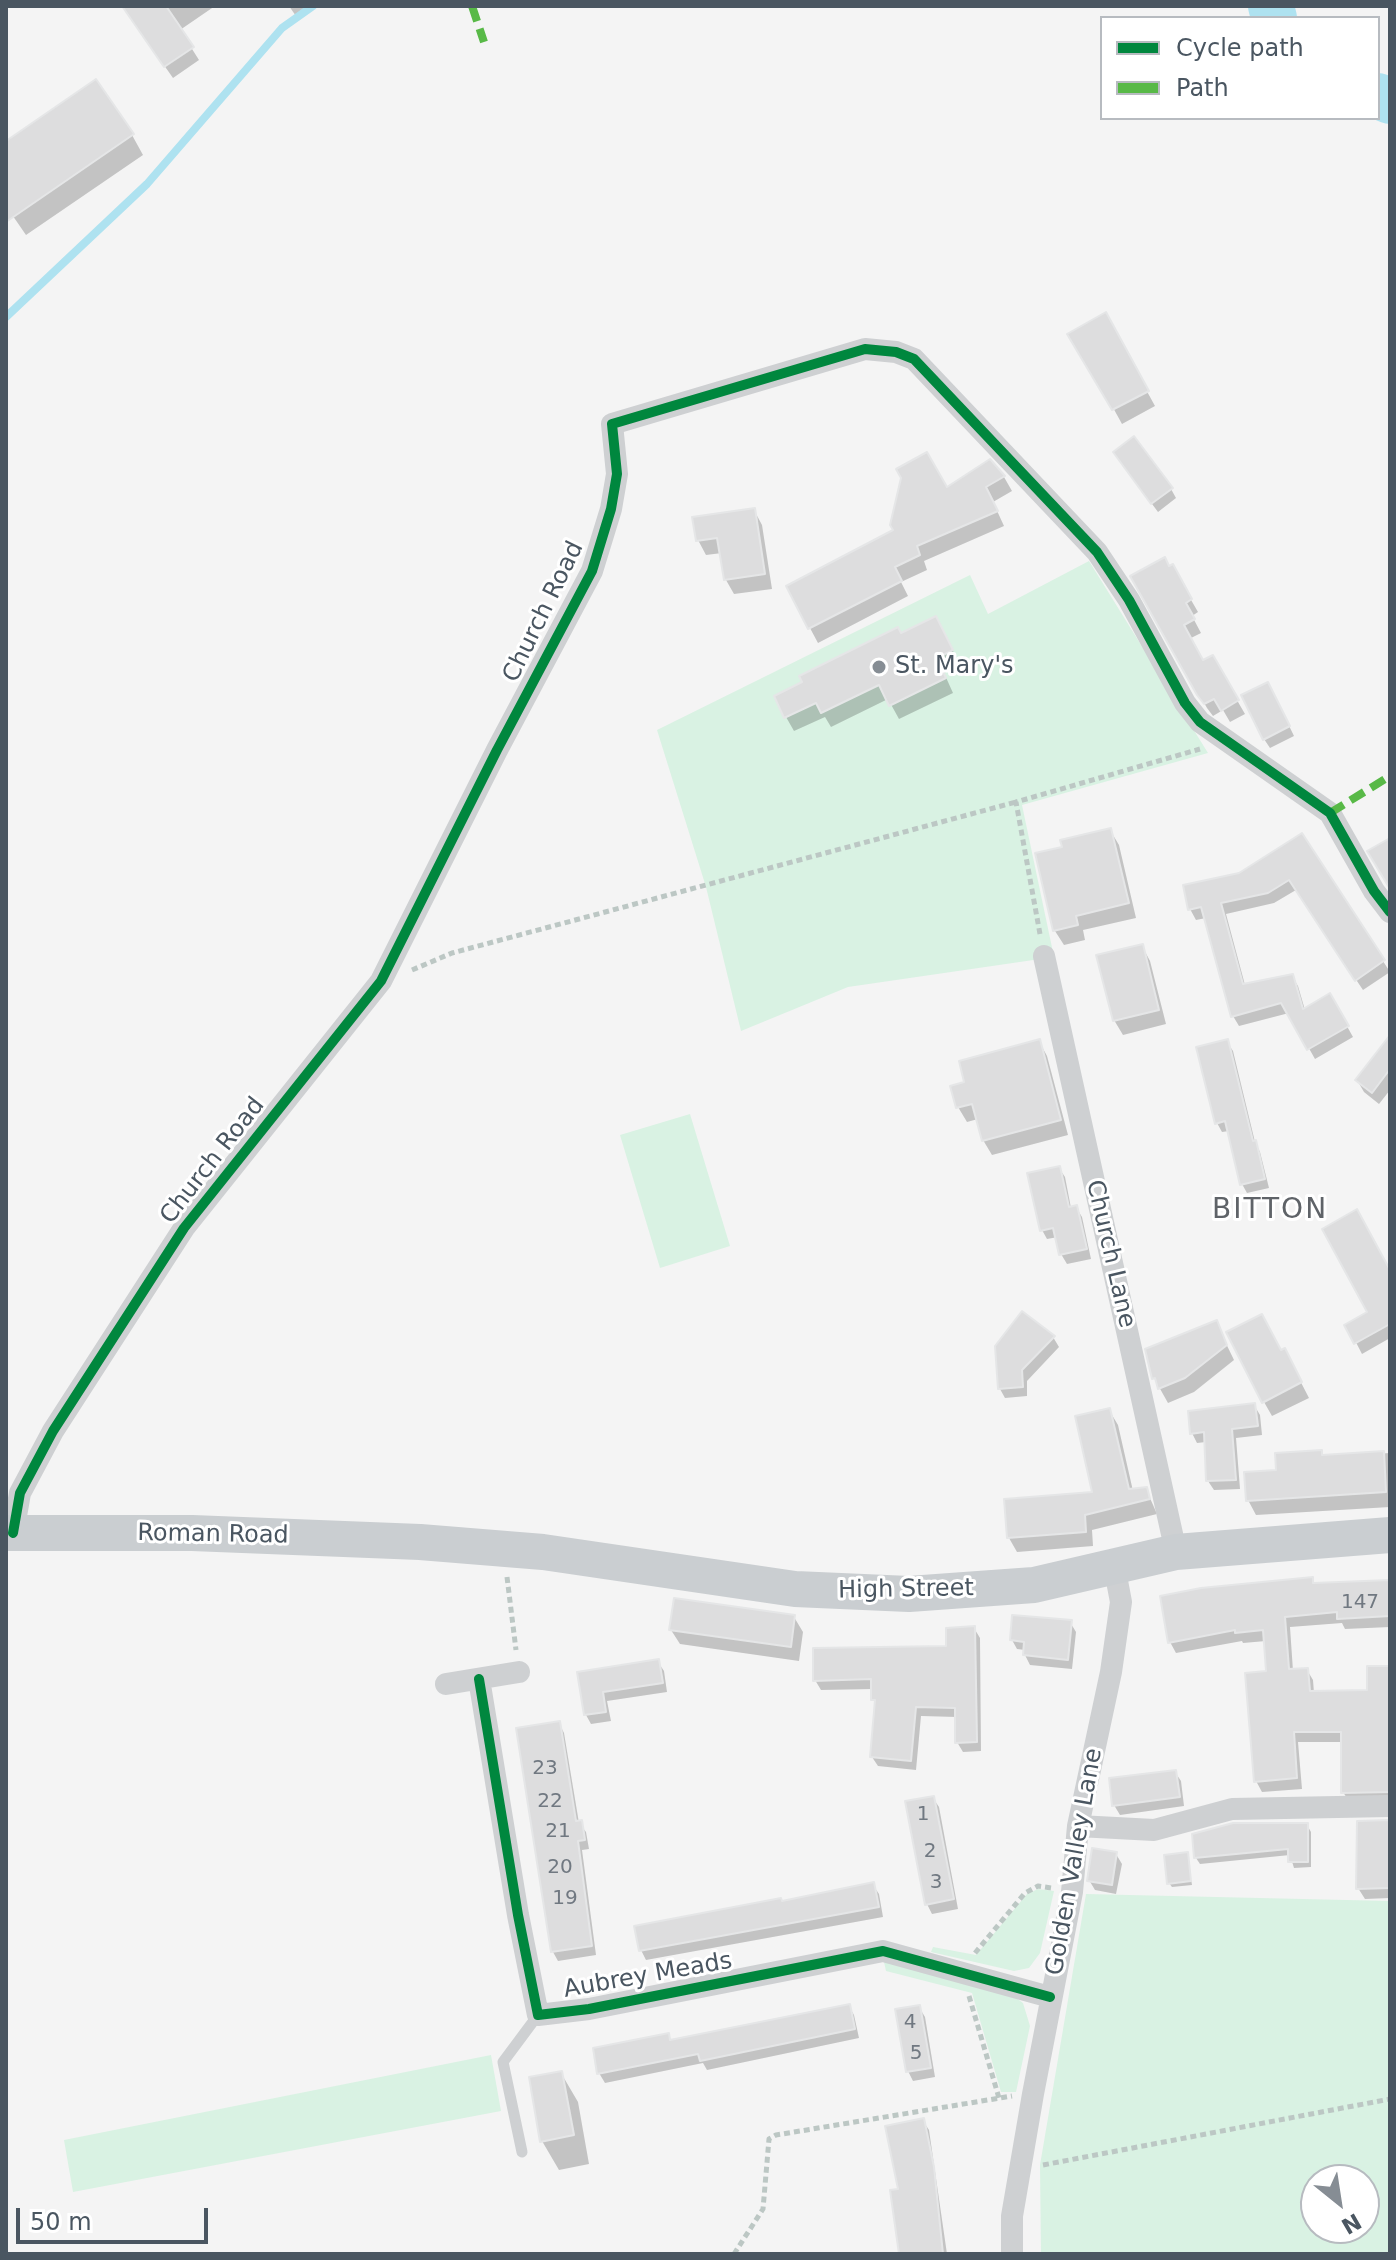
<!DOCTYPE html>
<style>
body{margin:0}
#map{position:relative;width:1396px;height:2260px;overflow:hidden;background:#f4f4f4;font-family:"DejaVu Sans",sans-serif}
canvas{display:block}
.frame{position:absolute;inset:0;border:8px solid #4a5661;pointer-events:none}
.legend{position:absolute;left:1100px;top:16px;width:280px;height:104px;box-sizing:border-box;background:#fff;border:2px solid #b7bbc0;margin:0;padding:10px 14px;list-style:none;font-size:24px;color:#4a5661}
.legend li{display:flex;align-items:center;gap:16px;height:40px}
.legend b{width:40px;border:2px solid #b7bbc0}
.north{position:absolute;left:1300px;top:2164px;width:80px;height:80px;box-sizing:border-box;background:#fff;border:2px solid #b7bbc0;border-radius:50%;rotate:150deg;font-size:22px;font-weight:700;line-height:32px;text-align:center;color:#4a5661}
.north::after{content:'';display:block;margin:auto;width:28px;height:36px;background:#868d94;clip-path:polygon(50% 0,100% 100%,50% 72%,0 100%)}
.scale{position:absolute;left:16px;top:2208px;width:192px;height:36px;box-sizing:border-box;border:4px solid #4a5661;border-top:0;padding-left:10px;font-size:24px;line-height:28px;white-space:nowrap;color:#4a5661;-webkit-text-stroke:6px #fff;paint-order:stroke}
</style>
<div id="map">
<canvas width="1396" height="2260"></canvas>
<div class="frame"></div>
<ul class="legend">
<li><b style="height:10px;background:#00873e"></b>Cycle path</li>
<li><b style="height:10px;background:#58b947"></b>Path</li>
</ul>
<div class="north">N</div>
<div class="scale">50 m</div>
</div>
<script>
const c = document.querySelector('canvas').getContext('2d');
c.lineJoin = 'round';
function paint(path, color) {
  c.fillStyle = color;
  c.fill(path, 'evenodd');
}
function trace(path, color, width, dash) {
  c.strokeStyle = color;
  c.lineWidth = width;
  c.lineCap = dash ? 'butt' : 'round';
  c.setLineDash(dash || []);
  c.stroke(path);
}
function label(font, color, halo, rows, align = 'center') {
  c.font = font + ' "DejaVu Sans",sans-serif';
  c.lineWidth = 6;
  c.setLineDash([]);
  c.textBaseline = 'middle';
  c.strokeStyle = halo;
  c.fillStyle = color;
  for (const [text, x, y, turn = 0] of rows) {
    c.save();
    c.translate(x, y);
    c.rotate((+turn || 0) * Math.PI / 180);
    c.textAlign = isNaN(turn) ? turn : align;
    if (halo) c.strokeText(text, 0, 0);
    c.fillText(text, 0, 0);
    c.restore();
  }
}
paint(new Path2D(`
 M1089,561L1208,753L1022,805L1054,957L848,987L741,1031L706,887L657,730L970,575L988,614Z
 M690,1114L730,1246L660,1268L620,1135Z
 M1038,1889L1054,1891L1040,1953L1029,1968L1014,1971L931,1952L933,1947L976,1955L1027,1894Z
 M1086,1894L1390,1901V2254H1041L1040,2165ZM1364,2180V2228H1316V2180Z
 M884,1962L1007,1991L1023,2003L1030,2026L1016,2092H1001L972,1993L886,1971Z
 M491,2055L501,2111L73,2192L64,2140Z`), '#d9f2e3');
paint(new Path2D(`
 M130,6H215L180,30L199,60L173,78L133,21Z
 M289,6H318L298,19Z
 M132,135L143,155L26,235L6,206V143Z
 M1105,315L1155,406L1122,424L1100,384Z
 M990,462L1004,477L1012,491L993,502L1004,526L924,561L927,570L901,582L908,596L818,643L788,587L896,531L947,490Z
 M1121,462L1171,489L1176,498L1158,512Z
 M754,510L762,525L772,589L734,594L726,580L722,553L706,555L698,540Z
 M1172,567L1198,612L1192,616L1201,633L1189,639L1202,663L1212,657L1245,714L1230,722L1223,710L1213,716L1207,708L1132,577Z
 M944,633L960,665L944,673L953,693L899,719L888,699L831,727L825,717L794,731L786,717L805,683L901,635Z
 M1273,693L1294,736L1270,748L1264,739Z
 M1110,830L1119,845L1136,918L1083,930L1085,940L1064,945L1055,931L1038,855L1064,849Z
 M1302,835L1390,972L1363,990L1296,890L1274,903L1226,914L1245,985L1292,976L1298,986L1305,1010L1330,996L1353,1037L1315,1059L1289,1013L1239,1026L1233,1016L1206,918L1196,920L1190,909Z
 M1142,946L1150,961L1166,1024L1123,1035L1114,1020Z
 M1039,1041L1047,1056L1068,1135L992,1155L983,1140L978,1119L967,1122L958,1107L967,1084Z
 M1227,1042L1233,1051L1255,1142L1260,1152L1269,1188L1247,1193L1242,1184L1229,1131L1222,1132L1217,1123Z
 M1390,1043V1090L1379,1104L1364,1092L1357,1080Z
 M1059,1168L1065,1177L1071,1208L1076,1207L1082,1217L1091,1259L1067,1264L1061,1254L1058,1237L1047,1239L1042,1230Z
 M1390,1273V1338L1362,1354L1347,1325L1370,1313Z
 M1216,1323L1234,1360L1194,1392L1168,1403L1154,1378Z
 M1053,1337L1059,1347L1027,1381V1396L1005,1398L1000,1389Z
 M1281,1352L1292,1365L1309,1398L1272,1416L1264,1402Z
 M1254,1405L1260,1415L1262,1435L1236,1438L1240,1489L1214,1490L1208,1481L1206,1442L1197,1443L1192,1433Z
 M1109,1410L1118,1425L1133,1491L1146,1489L1157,1514L1092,1530L1093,1546L1017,1552L1009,1538L1095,1494Z
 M1321,1452L1323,1457L1390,1453V1507L1256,1515L1248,1500L1278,1472Z
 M1312,1579L1315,1585L1390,1581V1627L1345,1629L1342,1623L1290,1627L1293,1671L1307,1670L1313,1680L1314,1693L1369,1692L1390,1668V1802L1350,1803L1343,1792V1742H1298L1302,1789L1262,1792L1256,1781L1268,1673L1266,1641L1243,1643L1242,1641L1176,1653L1170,1642Z
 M794,1617L803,1632L799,1661L680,1644L671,1630Z
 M1070,1622L1076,1632L1072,1669L1030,1665L1025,1655V1650L1017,1649L1012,1640Z
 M974,1628L980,1638L981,1751L963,1752L957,1742V1717L921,1716L916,1770L878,1766L872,1757L876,1706L873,1699V1689L821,1690L815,1680L948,1648Z
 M658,1662L664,1671L667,1692L607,1701L611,1721L591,1724L586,1715L580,1674Z
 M559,1723L564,1733L579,1823L586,1832L589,1849L582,1850L596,1955L558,1961L553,1952Z
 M1175,1772L1181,1781L1184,1806L1120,1815L1114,1805Z
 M933,1798L939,1807L958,1909L932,1914L927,1904Z
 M1390,1821V1898L1365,1899L1358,1888Z
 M1307,1825L1311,1832V1867L1294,1868L1290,1855L1200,1864L1196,1858Z
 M1116,1854L1122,1864L1116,1894L1095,1890L1089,1880Z
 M1187,1854L1192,1885L1172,1887L1169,1883Z
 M873,1885L879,1894L883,1917L646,1960L641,1950L782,1903Z
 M849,2006L854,2015L859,2038L707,2070L703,2063L605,2083L599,2073L668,2035L671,2041Z
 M919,2007L925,2017L935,2077L913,2081L908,2071Z
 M561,2073L578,2102L589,2164L559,2170L542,2141Z
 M923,2121L929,2130L947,2254H895L901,2253L900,2191Z`), '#0003');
trace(new Path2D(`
 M6,317L147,184L282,28L313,6`), '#aee2f0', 8);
trace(new Path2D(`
 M1271,6L1274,18
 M1378,96L1390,101`), '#aee2f0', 46);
const building = new Path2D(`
 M122,6H166L194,47L164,67Z
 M96,79L134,134L6,222V141Z
 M1106,312L1149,391L1112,410L1067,334Z
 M1134,436L1173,488L1151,504L1113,452Z
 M927,452L947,487L990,459L1005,476L986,487L998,511L917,546L920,555L895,567L902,581L808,629L786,586L893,530L890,525L901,478L896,469Z
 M755,508L765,574L724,580L717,538L696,541L692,517Z
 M1165,557L1169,566L1173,564L1192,599L1186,603L1195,619L1184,625L1203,660L1213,655L1239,700L1221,711L1214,699L1204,704L1197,695L1130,576Z
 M936,616L953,650L937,658L946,678L889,706L879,685L821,713L816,703L784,718L774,696L802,682L799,676L898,627L901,633Z
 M1268,682L1290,726L1263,740L1241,695Z
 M1111,828L1129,903L1076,916L1078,925L1053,931L1035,853L1062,847L1060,840Z
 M1302,833L1385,960L1355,981L1289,880L1268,893L1221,903L1243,984L1293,974L1303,1009L1330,993L1349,1026L1307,1050L1281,1003L1231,1017L1201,907L1188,910L1183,885L1239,873Z
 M1390,838V889L1367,851Z
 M1143,944L1159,1010L1113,1021L1096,955Z
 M1390,1035V1069L1372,1093L1355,1080Z
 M1040,1039L1061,1120L982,1141L972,1104L956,1108L950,1086L964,1082L959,1061Z
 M1228,1039L1253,1141L1256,1140L1265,1179L1240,1185L1225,1121L1215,1124L1196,1047Z
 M1060,1166L1069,1207L1077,1205L1087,1249L1059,1255L1053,1228L1040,1231L1027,1173Z
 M1357,1209L1390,1270V1324L1354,1344L1344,1325L1367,1312L1322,1229Z
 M1022,1311L1055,1336L1022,1370L1023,1387L998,1389L995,1346Z
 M1262,1314L1281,1350L1285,1348L1302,1382L1262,1403L1226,1332Z
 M1217,1320L1227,1345L1185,1378L1158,1389L1155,1378L1152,1379L1145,1349Z
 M1255,1403L1258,1426L1232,1429L1236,1480L1206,1481L1204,1432L1190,1434L1188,1411Z
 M1110,1408L1129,1489L1147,1487L1150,1499L1085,1515L1086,1532L1007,1538L1004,1499L1092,1492L1075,1416Z
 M1322,1450V1455L1384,1451L1386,1492L1246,1501L1244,1472L1276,1470L1275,1453Z
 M1313,1577V1583L1390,1580V1616L1337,1619V1612L1285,1617L1289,1669L1308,1668L1310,1691L1367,1690V1666H1390V1792L1341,1793V1732H1294L1297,1778L1254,1782L1245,1673L1266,1671L1263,1630L1235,1633V1630L1168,1643L1160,1596L1201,1588Z
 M674,1598L795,1615L791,1647L669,1630Z
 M1012,1615L1072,1620L1068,1660L1023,1655L1024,1642L1010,1640Z
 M975,1626L977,1742L955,1743V1708L916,1707L911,1761L870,1757L875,1700H871V1679L813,1681V1648L946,1646V1628Z
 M659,1659L663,1683L603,1692L606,1712L584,1715L577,1672Z
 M560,1721L576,1821L582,1820L585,1840L578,1841L592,1946L551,1952L516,1728Z
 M1176,1770L1180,1797L1112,1806L1109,1778Z
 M934,1796L954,1899L925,1905L905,1801Z
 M1390,1820V1888L1356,1889L1357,1821Z
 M1233,1823H1308V1862H1288V1849L1194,1858L1192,1834Z
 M1092,1848L1117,1852L1112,1885L1087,1881Z
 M1188,1852L1191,1881L1167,1884L1164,1855Z
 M874,1882L879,1907L639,1951L634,1926L781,1898L782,1901Z
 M850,2004L855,2029L700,2061L698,2054L597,2074L593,2048L669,2033L670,2040Z
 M920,2005L931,2068L906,2072L895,2009Z
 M562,2071L574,2135L540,2142L529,2077Z
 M924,2118L934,2167L943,2254H899L890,2190L898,2189L885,2126Z`);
paint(building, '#ddddde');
trace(building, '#e5e6e7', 2);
trace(new Path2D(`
 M1040,934L1016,802L1200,749
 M412,970L452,953L1016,802
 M507,1577L516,1650
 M975,1953L1025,1893L1038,1886L1051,1888
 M969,1996L999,2098
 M1043,2165L1390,2099
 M734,2254L763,2209L769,2139L776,2135L1012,2096`), '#bcc7c4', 5, [6, 4]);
trace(new Path2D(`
 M522,2152L503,2062L538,2015`), '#ced0d2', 11);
trace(new Path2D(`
 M1044,956L1176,1552
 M13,1533L20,1493L53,1431L184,1228L381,981L497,750L592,571L611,509L617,474L612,424L865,349L896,352L914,359L1097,552L1129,600L1185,703L1200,722L1330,813L1374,891L1390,912
 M479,1679L518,1915L538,2015L589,2009L883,1951L1050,1997
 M446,1684L519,1672
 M1078,1826L1154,1830L1232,1809L1390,1806
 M1012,2254V2216L1033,2094L1072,1892L1078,1826L1111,1672L1121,1602L1114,1565`), '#ced0d2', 22);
trace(new Path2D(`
 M6,1533H192L420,1542L543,1552L795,1589L909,1594L1034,1585L1176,1552L1390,1535`), '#caced1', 36);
trace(new Path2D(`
 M472,6L484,42
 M1330,813L1390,776`), '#58b947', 8, [16, 8]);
trace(new Path2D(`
 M13,1533L20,1493L53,1431L184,1228L381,981L497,750L592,571L611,509L617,474L612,424L865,349L896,352L914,359L1097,552L1129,600L1185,703L1200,722L1330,813L1374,891L1390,912
 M479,1679L518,1915L538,2015L589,2009L883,1951L1050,1997`), '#00873e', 10);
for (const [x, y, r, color] of [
 [879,667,8,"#868d94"]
]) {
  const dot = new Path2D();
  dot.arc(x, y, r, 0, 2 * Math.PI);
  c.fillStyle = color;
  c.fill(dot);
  trace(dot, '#fff', 3);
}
label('20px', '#707881', null, [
 ["147",1360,1603],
 ["23",545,1769],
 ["22",550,1802],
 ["1",923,1815],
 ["21",558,1832],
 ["2",930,1852],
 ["20",560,1868],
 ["3",936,1883],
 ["19",565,1899],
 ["4",910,2023],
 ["5",916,2054]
]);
label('24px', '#4a5661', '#fff', [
 ["Church Road",544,612,-64],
 ["Church Road",213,1161,-52],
 ["Church Lane",1110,1254,77],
 ["Roman Road",213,1535,1],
 ["High Street",906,1590,-1],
 ["Golden Valley Lane",1075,1862,-80],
 ["Aubrey Meads",648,1976,-10]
]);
label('24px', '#4a5661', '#fff', [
 ["St. Mary's",895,667]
], 'left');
c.letterSpacing = '2px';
label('28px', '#5f6368', '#fff', [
 ["BITTON",1270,1211]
]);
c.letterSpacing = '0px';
</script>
